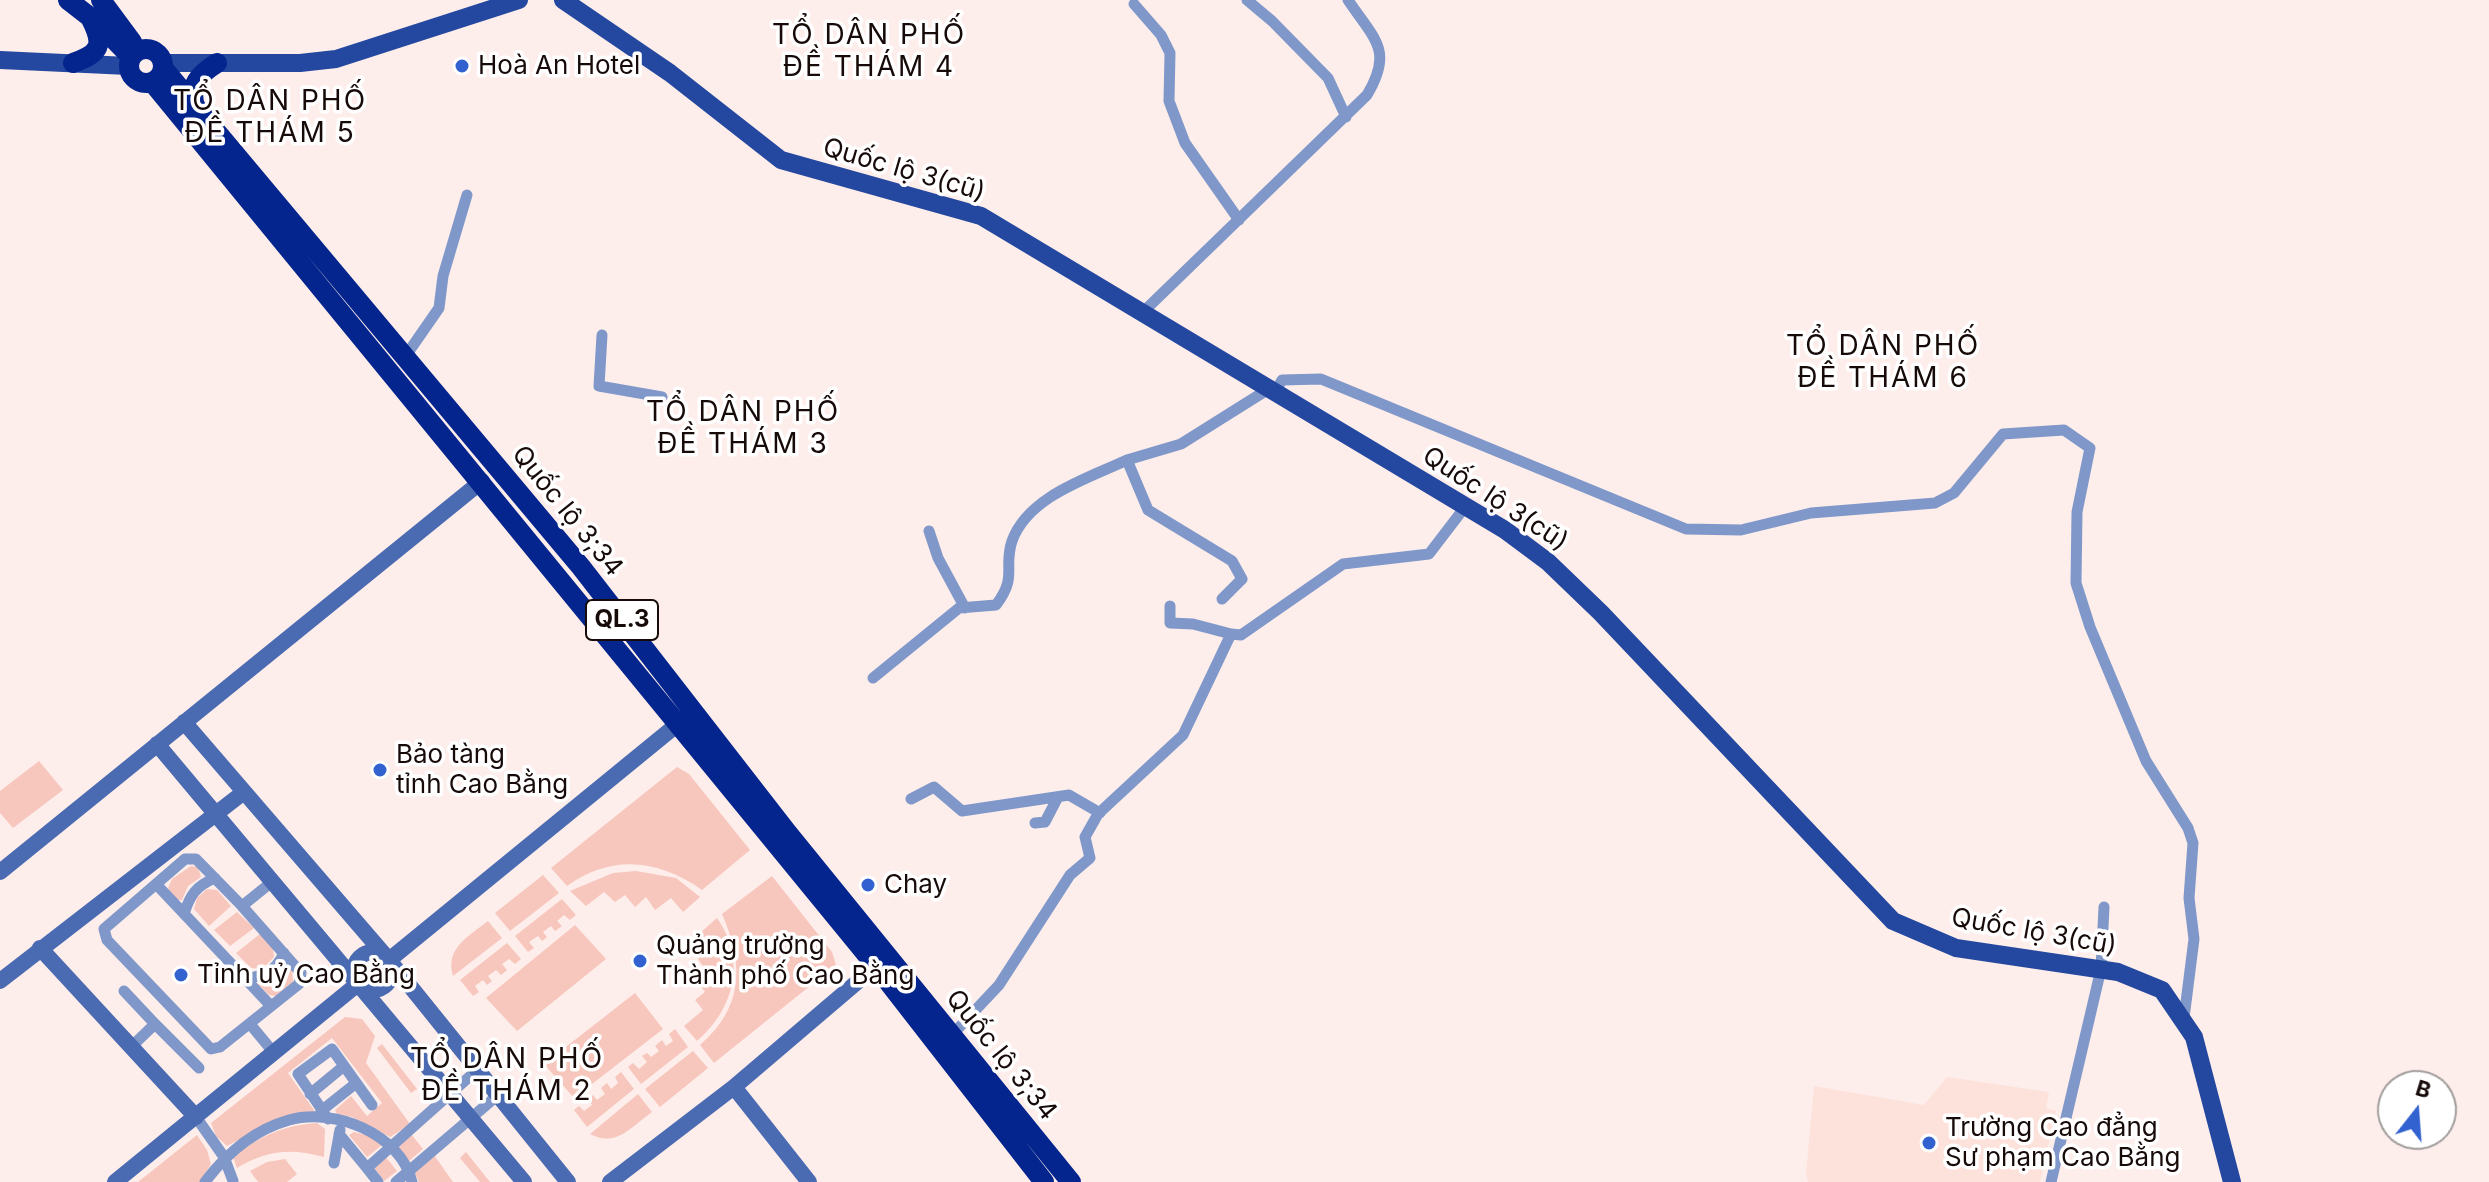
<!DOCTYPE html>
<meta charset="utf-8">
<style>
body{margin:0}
#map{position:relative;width:2489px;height:1182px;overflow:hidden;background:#feeeeb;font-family:Inter,sans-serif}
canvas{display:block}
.north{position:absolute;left:2377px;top:1070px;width:80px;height:80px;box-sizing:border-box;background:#fff;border:2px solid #a29d9d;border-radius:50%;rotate:17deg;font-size:22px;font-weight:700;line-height:32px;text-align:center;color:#170b09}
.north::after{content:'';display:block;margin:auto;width:28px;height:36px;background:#3261d0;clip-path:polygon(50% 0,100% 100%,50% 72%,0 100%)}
</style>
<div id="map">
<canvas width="2489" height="1182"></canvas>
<div class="north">B</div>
</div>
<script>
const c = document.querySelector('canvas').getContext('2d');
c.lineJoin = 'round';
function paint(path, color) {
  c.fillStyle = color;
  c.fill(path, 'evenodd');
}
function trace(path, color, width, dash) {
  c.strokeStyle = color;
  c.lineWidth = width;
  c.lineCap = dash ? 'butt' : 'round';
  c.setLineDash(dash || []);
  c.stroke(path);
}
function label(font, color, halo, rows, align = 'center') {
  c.font = font + ' Inter,sans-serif';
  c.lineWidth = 7;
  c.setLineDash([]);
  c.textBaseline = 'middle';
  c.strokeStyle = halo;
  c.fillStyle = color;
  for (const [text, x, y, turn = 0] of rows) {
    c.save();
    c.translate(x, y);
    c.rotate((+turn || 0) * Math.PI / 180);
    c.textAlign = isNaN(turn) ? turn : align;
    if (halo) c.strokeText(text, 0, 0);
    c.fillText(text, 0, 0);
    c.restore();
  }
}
paint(new Path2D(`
 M1947,1077L2049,1092L2046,1108L2056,1111L2040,1182H1808L1806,1174L1814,1086L1924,1105Z`), '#fde1db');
paint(new Path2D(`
 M39,761L63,790L13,828L0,813V791Z
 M677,767L689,774L750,850L702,890C658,859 612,854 567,886L551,868Z
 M191,866L198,867L201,877L188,886L182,900H176L168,888L172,879Z
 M636,871L676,878L700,897L683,912L671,898L655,910L646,897L635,907L625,895L615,902L604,892L586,906L570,891L613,873Z
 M543,875L559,893L510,931L495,913Z
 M772,876L832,952L836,965L714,1063L700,1045C744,1007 744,964 722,914Z
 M207,889L217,890L231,906L209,926L194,909L197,898Z
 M562,899L576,915L570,920L564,915L557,921L562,926L555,931L551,926L543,932L547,937L542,941L538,936L529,942L534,948L528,952L515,936Z
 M237,912L254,928L230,946L214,930Z
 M717,918C747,960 734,1010 697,1041L684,1026L703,1010L695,1000L705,992L696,980L707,972L698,959L711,947L700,933Z
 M488,921L502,938L453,976C445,948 468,937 488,921Z
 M575,925L606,959L517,1031L486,998Z
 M260,934L273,949L274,957L262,969L251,968L236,953Z
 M507,943L521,959L515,964L509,959L502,964L507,970L501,975L496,970L488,976L492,981L487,985L483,980L475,986L479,992L473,996L460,980Z
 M286,968H292L293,982L276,996L269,995L258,984L275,980Z
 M635,993L663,1029L574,1098L544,1064Z
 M345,1017L362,1019L375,1036L366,1063L410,1124L390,1137L352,1117L337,1114L335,1110L351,1096L367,1116L382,1103L332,1038L288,1073L316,1113L284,1117L227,1146L216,1136L211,1123Z
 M675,1029L688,1047L641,1084L628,1067L633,1063L639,1069L647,1062L642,1056L647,1053L651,1057L659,1051L655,1046L662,1040L666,1046L673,1041L669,1034Z
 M382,1044L417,1089L411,1093L377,1048Z
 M693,1051L708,1068L660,1107L645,1089Z
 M621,1072L634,1089L587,1127L574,1110L579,1106L584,1111L592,1105L588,1099L593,1095L597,1100L605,1094L601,1088L607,1083L611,1089L618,1083L615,1077Z
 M638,1094L652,1112C631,1127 616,1148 590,1134Z
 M317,1123L325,1129L324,1157C290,1148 267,1150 237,1168L233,1157C258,1137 284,1125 317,1123Z
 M354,1132L370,1136L382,1145L367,1157L349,1135Z
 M411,1134L423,1149L409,1161L397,1146Z
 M197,1135L207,1150L211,1164L200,1182H138Z
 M466,1152L490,1182H480L460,1158Z
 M434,1155L453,1182H419L414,1171Z
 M385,1156L397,1171L384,1181L373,1166Z
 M285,1159L297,1174L287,1182H258L250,1171L267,1162Z`), '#f7c6bc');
trace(new Path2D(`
 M1247,0L1272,21L1328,78L1346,117
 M1134,4L1161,35L1170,53L1169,101L1185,143L1239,220
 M1141,314L1367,95C1394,50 1374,39 1348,0
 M602,335L599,386L662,397
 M405,357L439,308L443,276L467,195
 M1274,394L1282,380L1321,379L1686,529L1741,530L1811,513L1935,503L1954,493L2003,434L2064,430L2090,448L2077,512L2076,583L2090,627L2146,761L2188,828L2193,843L2189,898L2194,939L2184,1018
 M929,531L938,558L965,608
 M1222,599L1242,579L1232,561L1148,510L1127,460L1181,444L1267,390
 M1170,606V623L1193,624L1231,634
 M873,678L959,608L996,605C1018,576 1003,568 1012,541C1028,496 1089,478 1127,460
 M911,799L934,787L962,811L1069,795L1100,813
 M1035,823L1045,822L1058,797
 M156,884L271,1006
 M242,906L301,973L299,984L220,1047L211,1049L107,940L104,929L185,859H196L242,906L273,881
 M184,914C190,895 196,886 215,878
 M246,979C265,975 275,972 284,953
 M124,991L155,1024
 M250,1024L274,1053
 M952,1035L999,985L1070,875L1090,858L1085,837L1098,814L1183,735L1231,634L1241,635L1343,564L1429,554L1465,507
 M131,1047L155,1024L199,1068
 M310,1094L344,1066
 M321,1111L355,1084
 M196,1117L224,1157L233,1181
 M328,1119L298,1074L332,1049L372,1105
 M339,1134L367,1168L477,1070
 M334,1163L340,1130
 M367,1168L378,1182
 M205,1182C226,1154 254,1130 289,1120C334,1107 401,1134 412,1182
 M396,1182L498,1095
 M2051,1182L2101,969L2104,907`), '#8098c9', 11);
trace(new Path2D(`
 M184,722L389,960L568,1182
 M157,744L524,1182
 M0,872L482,481
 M40,948L196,1117
 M354 971a19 19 0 1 1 38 0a19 19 0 1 1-38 0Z
 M389,960L679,723
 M0,981L244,792
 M734,1087L809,1182
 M115,1182L359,983
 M610,1182L734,1087L876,966`), '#4a6ab1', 16);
trace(new Path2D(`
 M563,0L670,73L781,160L981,216L1505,530L1548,562L1601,613L1893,921L1956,948L2118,972L2162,990L2194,1037L2232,1182
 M0,60L128,66
 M163,63H300L336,59L519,0`), '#24489f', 18);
trace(new Path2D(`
 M68,0L99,24L131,57
 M101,0L132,42
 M129 66a17 17 0 1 1 34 0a17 17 0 1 1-34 0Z
 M73,63C101,53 104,45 91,19
 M163,68L581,567L786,831L1071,1182
 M152,82L876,966L1044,1182
 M195,107C189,85 198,75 217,63`), '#04258d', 20);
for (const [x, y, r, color] of [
 [462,66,8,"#3261d0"],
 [380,770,8,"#3261d0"],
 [868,885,8,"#3261d0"],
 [640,961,8,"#3261d0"],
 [181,975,8,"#3261d0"],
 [1929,1143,8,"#3261d0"]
]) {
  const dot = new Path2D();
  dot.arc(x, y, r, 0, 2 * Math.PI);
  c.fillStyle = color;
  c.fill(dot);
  trace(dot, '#fff', 3);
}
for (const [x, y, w] of [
 [622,620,72]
]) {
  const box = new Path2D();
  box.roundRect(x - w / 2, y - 20, w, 40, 6);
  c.fillStyle = '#fff';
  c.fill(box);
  trace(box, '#170b09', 2);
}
label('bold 24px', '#170b09', null, [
 ["QL.3",622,620]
]);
label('26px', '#170b09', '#fff', [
 ["Hoà An Hotel",478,66],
 ["Bảo tàng",396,755],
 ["tỉnh Cao Bằng",396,785],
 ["Chay",884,885],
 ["Quảng trường",656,946],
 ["Thành phố Cao Bằng",656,976],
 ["Tỉnh uỷ Cao Bằng",197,975],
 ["Trường Cao đẳng",1945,1128],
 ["Sư phạm Cao Bằng",1945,1158]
], 'left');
label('26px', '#170b09', '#fff', [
 ["Quốc lộ 3(cũ)",904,170,16],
 ["Quốc lộ 3(cũ)",1495,499,33],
 ["Quốc lộ 3;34",567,511,51],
 ["Quốc lộ 3(cũ)",2034,932,10],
 ["Quốc lộ 3;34",1001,1055,51]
]);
c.letterSpacing = '2px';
label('28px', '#170b09', '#fff', [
 ["TỔ DÂN PHỐ",869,36],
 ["ĐỀ THÁM 4",869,68],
 ["TỔ DÂN PHỐ",270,102],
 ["ĐỀ THÁM 5",270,134],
 ["TỔ DÂN PHỐ",1883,347],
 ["ĐỀ THÁM 6",1883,379],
 ["TỔ DÂN PHỐ",743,413],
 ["ĐỀ THÁM 3",743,445],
 ["TỔ DÂN PHỐ",507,1060],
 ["ĐỀ THÁM 2",507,1092]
]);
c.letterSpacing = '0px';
</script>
